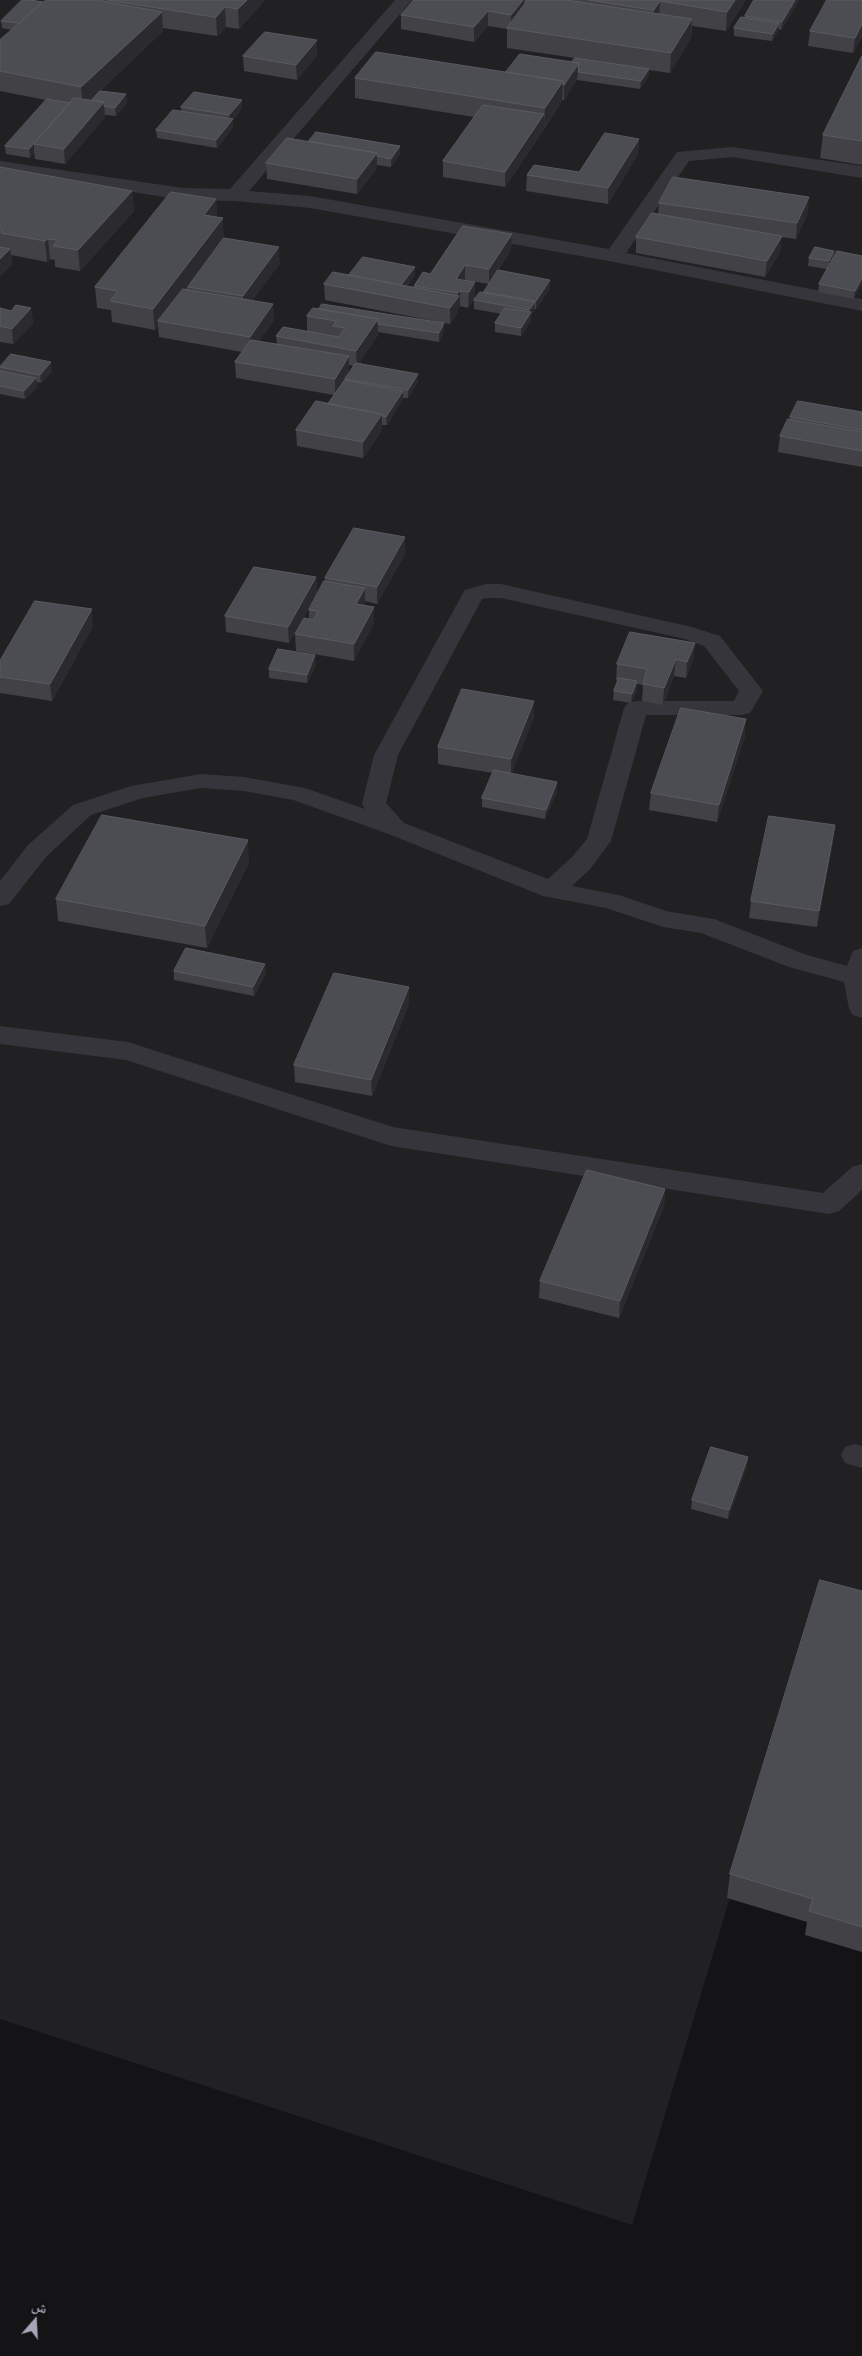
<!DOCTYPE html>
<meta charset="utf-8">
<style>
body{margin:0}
#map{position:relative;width:862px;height:2356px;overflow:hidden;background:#141416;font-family:"Open Sans","Noto Naskh Arabic",sans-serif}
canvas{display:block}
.north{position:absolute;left:10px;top:2296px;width:50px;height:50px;-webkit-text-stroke:4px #0f0f11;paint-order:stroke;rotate:19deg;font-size:14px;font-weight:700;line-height:20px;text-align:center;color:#a5a6b7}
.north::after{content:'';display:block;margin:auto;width:18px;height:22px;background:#a5a6b7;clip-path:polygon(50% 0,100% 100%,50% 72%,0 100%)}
</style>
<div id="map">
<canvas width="862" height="2356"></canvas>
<div class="north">ش</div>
</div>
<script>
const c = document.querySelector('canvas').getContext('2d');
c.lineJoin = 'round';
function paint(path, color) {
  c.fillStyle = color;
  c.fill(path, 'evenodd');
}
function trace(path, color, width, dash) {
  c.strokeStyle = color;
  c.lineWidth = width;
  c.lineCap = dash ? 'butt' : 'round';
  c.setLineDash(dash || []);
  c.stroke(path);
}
paint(new Path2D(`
 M0,0H862V1829L759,1800L632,2225L0,2019Z`), '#212023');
paint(new Path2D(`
 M855,1444L862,1446V1468L845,1463L841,1455L845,1447Z`), '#35353b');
paint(new Path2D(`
 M395,0H412L249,191L310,196L609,249L677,152L732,147L862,166V178L732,157L689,161L626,253L862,299V311L614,262L310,208L235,201L183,200L0,171V161L183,188L230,189Z
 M486,584H501L692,627L720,636L763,691L750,713L742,715H646L611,841L590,869L572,886L619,895L666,911L714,919L807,955L847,966L853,951L862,948V1018L853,1015L849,1009L844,982L789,967L701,933L663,927L606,908L543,896L386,833L293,800L244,791L201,788L143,798L91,815L46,857L9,904L0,906V881L28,845L73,805L131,786L201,774L244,777L305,788L365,809L362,804L374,755L462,595L465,590ZM488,598H501L685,639L704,646L739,691L734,701H636L628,703L624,708L587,839L572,857L548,879L404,823L386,803L398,755L482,599Z
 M0,1026L128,1042L393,1127L823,1193L852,1167L862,1164V1190L839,1211L829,1214L391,1146L126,1060L0,1044Z`), '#35353b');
paint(new Path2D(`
 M46,0H265L239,29L226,27L217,36L163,28V31L100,91L126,94L127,103L116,116L105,115V117L65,164L35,159L34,152L30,158L6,154L5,146L46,100L0,91V40L12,30L2,28L1,21L43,2ZM100,91L92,100H90Z
 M412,0H746L726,31L692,26L691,38L670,73L649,70L648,77L640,89L577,80V79L564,100H562V101L544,129L505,187L443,177V161L474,117L355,98V78L506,72L572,62L575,58L507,48V29L488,26L474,42L401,29V15L412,2Z
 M754,0H799L781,30L778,29V31L772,41L734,36V28L744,18L745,16Z
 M862,0V36L853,53L808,46L810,31Z
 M317,40V55L297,80L244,71L243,56Z
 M862,56V165L820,158L823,135Z
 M242,100V108L233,120V127L217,148L157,138L156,130L181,112V107Z
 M639,139L638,154L608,204L526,191L527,175L579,172Z
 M309,141L400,154L391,167L377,165V168L357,194L267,179L266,163Z
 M0,167L132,191L134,211L80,271L55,267V260L50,259L47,262L11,255L12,264L0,276Z
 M216,199L217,217L224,239L280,263L252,301L274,320L259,341L277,344L276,336L307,332V316L319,309L444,323V332L439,342L378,332V335L359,363L418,382L408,398H403V399L387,425H382V430L363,458L297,446L296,430L328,404L334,395L236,378L235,362L242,352L159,337L158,326L155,330L112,322L111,310L97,308L95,287ZM349,365L354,366L345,380L344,381L349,372Z
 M659,203L808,212L796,239L781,237L780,252L765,277L636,253V237L658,214Z
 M512,234L511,250L490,283L550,288L536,309H534V311L531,315V321L521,336L495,332V323L502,314L474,309V300L484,293V292L489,284L465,280L475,298L468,308L460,306L458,309V312L450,324L325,300L324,284L349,275L415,267V275L407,286L414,287V286L430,274Z
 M834,251V256H862L854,299L818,292L819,284L827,269L808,266L809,258Z
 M0,308L11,311L31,308L33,324L13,344L0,342Z
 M0,367L52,371L41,383L36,382L37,387L25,399L0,394Z
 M862,412V467L778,452L780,436L790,420V417Z
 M405,554L377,604L365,601V605L374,623L354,661L296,651L295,634L309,619V610L325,581V578Z
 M316,577L317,594L289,643L226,632L225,616Z
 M93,626L52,701L0,693V661Z
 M695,643L693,660L686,678L674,676L663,705L642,701L643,685L637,684V690L631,703L613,700L614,691L618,681L616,680L617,664Z
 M316,664L307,683L269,678V669Z
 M534,701V717L511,774L557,791L545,819L482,807V798L493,773L438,764V747Z
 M745,736L717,822L649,810L651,793Z
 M833,842L817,927L749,918L751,901Z
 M249,862L207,948L58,921L56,899Z
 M174,971L266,973L254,996L174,980Z
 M409,1004L372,1096L295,1082L294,1065Z
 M665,1189L664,1206L619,1318L539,1298L540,1281Z
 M748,1457L747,1466L728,1519L691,1509L692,1500Z
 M862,1591V1952L805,1935L807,1922L727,1898L730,1874Z`), '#414146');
paint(new Path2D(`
 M247,0H265L239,29L238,9Z
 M523,0H524V13L511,29V15Z
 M735,0H746L726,31L727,12Z
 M795,0H799L781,30L782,22Z
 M660,1L659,21L653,30L654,10Z
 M225,7L226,27L217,36L216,17Z
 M488,11V26L474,42V27Z
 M162,12L163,31L83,107L81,87Z
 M692,19L691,38L670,73L671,53Z
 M779,23L778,31L772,41L773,34Z
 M862,24V36L853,53L855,38Z
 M317,40V55L297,80L296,65Z
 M579,63L577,79L564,100V85Z
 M649,69L648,77L640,89L641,81Z
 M563,81L562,101L544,128L545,108Z
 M126,94L127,103L116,116L115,108Z
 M242,100V108L233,120V127L217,148L216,140L230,123L229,115Z
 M104,102L105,117L65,164L64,149Z
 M70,103L34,144V152L30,158L29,149Z
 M544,114V129L505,187V172Z
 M639,139L638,154L608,204V188Z
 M400,146V154L391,167V159Z
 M377,153V168L357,194V179Z
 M132,191L134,211L80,271L78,250Z
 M809,197L808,212L796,239L797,223Z
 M216,199L217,220L204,215Z
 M223,218L224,239L161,322L158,321V326L155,330L153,309Z
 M512,234L511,250L489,284V269Z
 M782,236L780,252L765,277L767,261Z
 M48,239L50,259L47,262L45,241Z
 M279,247L280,263L244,312L243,296Z
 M10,249L12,264L0,276V259Z
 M834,251V260L828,270L829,261Z
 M465,265V280L457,293L456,279Z
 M415,267V275L398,297V289Z
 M862,278V284L854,299L855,291Z
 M550,280V288L536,309V301Z
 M475,282V298L468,308L469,292Z
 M460,291V306L458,309V312L450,324V308L458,296V293Z
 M535,302L534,311L531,315V321L521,336V328L529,316V310Z
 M273,304L274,320L251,353L250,337Z
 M31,308L33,324L13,344L12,329Z
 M378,319V335L357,367L356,351Z
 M444,323V332L439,342V333Z
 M349,356V372L335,395V379Z
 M51,362L52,371L41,383L40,375Z
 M418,374V382L408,398V390Z
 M36,378L37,387L25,399L24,391Z
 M403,391V399L387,425L386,417Z
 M382,414V430L363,458V442Z
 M405,537V554L377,604V587Z
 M316,577L317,594L289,643L288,627Z
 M365,588V605L357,620L356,604Z
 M374,607V623L354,661V644Z
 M92,609L93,626L52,701L50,684Z
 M695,643L693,660L686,678L687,662Z
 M315,655L316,664L307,683V675Z
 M676,659L674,676L663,705L664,688Z
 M637,681V690L631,703L632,694Z
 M534,701V717L511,776V759Z
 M746,719L745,736L717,822L719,805Z
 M557,782V791L545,819L546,810Z
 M835,825L833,842L817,927L819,911Z
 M248,840L249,862L207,948L205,926Z
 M265,964L266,973L254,996L253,987Z
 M409,987V1004L372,1096L371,1080Z
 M665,1189L664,1206L619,1318L620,1301Z
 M748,1457L747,1466L728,1519L729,1510Z`), '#2b2a2e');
const building = new Path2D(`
 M22,0H30L43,2L19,23L1,21Z
 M46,0H98L162,12L81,87L0,71V40Z
 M108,0H247L238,9L225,7L216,17Z
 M414,0H523L511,15L488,11L474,27L401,15Z
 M528,0H567L692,19L671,53L507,28Z
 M589,0H735L727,12L660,1L654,10Z
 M754,0H795L782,22L745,16Z
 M827,0H862V24L855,38L810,31Z
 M741,17L779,23L773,34L734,28Z
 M265,32L317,40L296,65L243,56Z
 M376,52L563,81L545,108L355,78Z
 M520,54L579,63L564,85H563V81L506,72Z
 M862,56V141L823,135Z
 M575,58L649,69L641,81L578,72L579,69H578L579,63L572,62Z
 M100,91L126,94L115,108L104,106V102L92,100Z
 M194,92L242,100L229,115L181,107Z
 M74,98L104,102L64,149L34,144Z
 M47,99L70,103L29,149L5,146Z
 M483,105L544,114L505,172L443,161Z
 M173,110L233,119L216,140L156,130Z
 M316,132L400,146L391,159L377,156V153L309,141Z
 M605,133L639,139L608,188L527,175L534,165L579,172Z
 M287,138L377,153L357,179L266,163Z
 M0,167L132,191L78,250L53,246L58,240L48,239L45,241L1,233L3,230H0Z
 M673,177L809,197L797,223L659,203Z
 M171,192L216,199L204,215L223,218L153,309L110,301L118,291L95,287Z
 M652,213L782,236L767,261L636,237Z
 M463,226L512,234L489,269L465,265L456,279L475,282L469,292L460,291L458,293L414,286L423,272L430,274Z
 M224,238L279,247L243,296L188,287Z
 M0,247L10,249L0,259Z
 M815,247L834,251L829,261L809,258Z
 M837,251L862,256V278L855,291L819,284Z
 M363,257L415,267L401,285L349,275Z
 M498,270L550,280L536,301L484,292Z
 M333,272L459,296L450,308L324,284Z
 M183,289L273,304L250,337L158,321Z
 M480,292L535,302L529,310L474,300Z
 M322,304L444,323L439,333L378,324V319L319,309Z
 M16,305L31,308L12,329L0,326V308L11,311Z
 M313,308L378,319L356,351L276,336L283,327L339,337L345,328L333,326L336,321L307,316Z
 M505,308L531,312L521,328L495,323Z
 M251,340L349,356L335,379L235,362Z
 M11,354L51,362L40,375L0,367Z
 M356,363L418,374L408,390L345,379Z
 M0,371L36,378L24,391L0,386Z
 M345,380L403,391L386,417L382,416V414L328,404Z
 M316,401L382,414L363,442L296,430Z
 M798,401L862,412V430L790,417Z
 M788,419L862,432V451L780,436Z
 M354,528L405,537L377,587L325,578Z
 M254,567L316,577L288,627L225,616Z
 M324,581L365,588L356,604L374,607L354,644L295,634L304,618L314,620L318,611L309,610Z
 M35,601L92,609L50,684L0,677V661Z
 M630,632L695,643L687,662L676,659L664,688L643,684L647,669L617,664Z
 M278,649L315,655L307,675L269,669Z
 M619,678L637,681L632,694L614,691Z
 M462,689L534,701L511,759L438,747Z
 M681,708L746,719L719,805L651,793Z
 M494,770L557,782L546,810L482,798Z
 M102,815L248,840L205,926L56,899Z
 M769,816L835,825L819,911L751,901Z
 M186,948L265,964L253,987L174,971Z
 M334,973L409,987L371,1080L294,1065Z
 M587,1170L665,1189L620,1301L540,1281Z
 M711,1447L748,1457L729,1510L692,1500Z
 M820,1580L862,1591V1927L809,1911L813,1899L730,1874Z`);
paint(building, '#4c4c53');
trace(building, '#5a5a62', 1);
</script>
